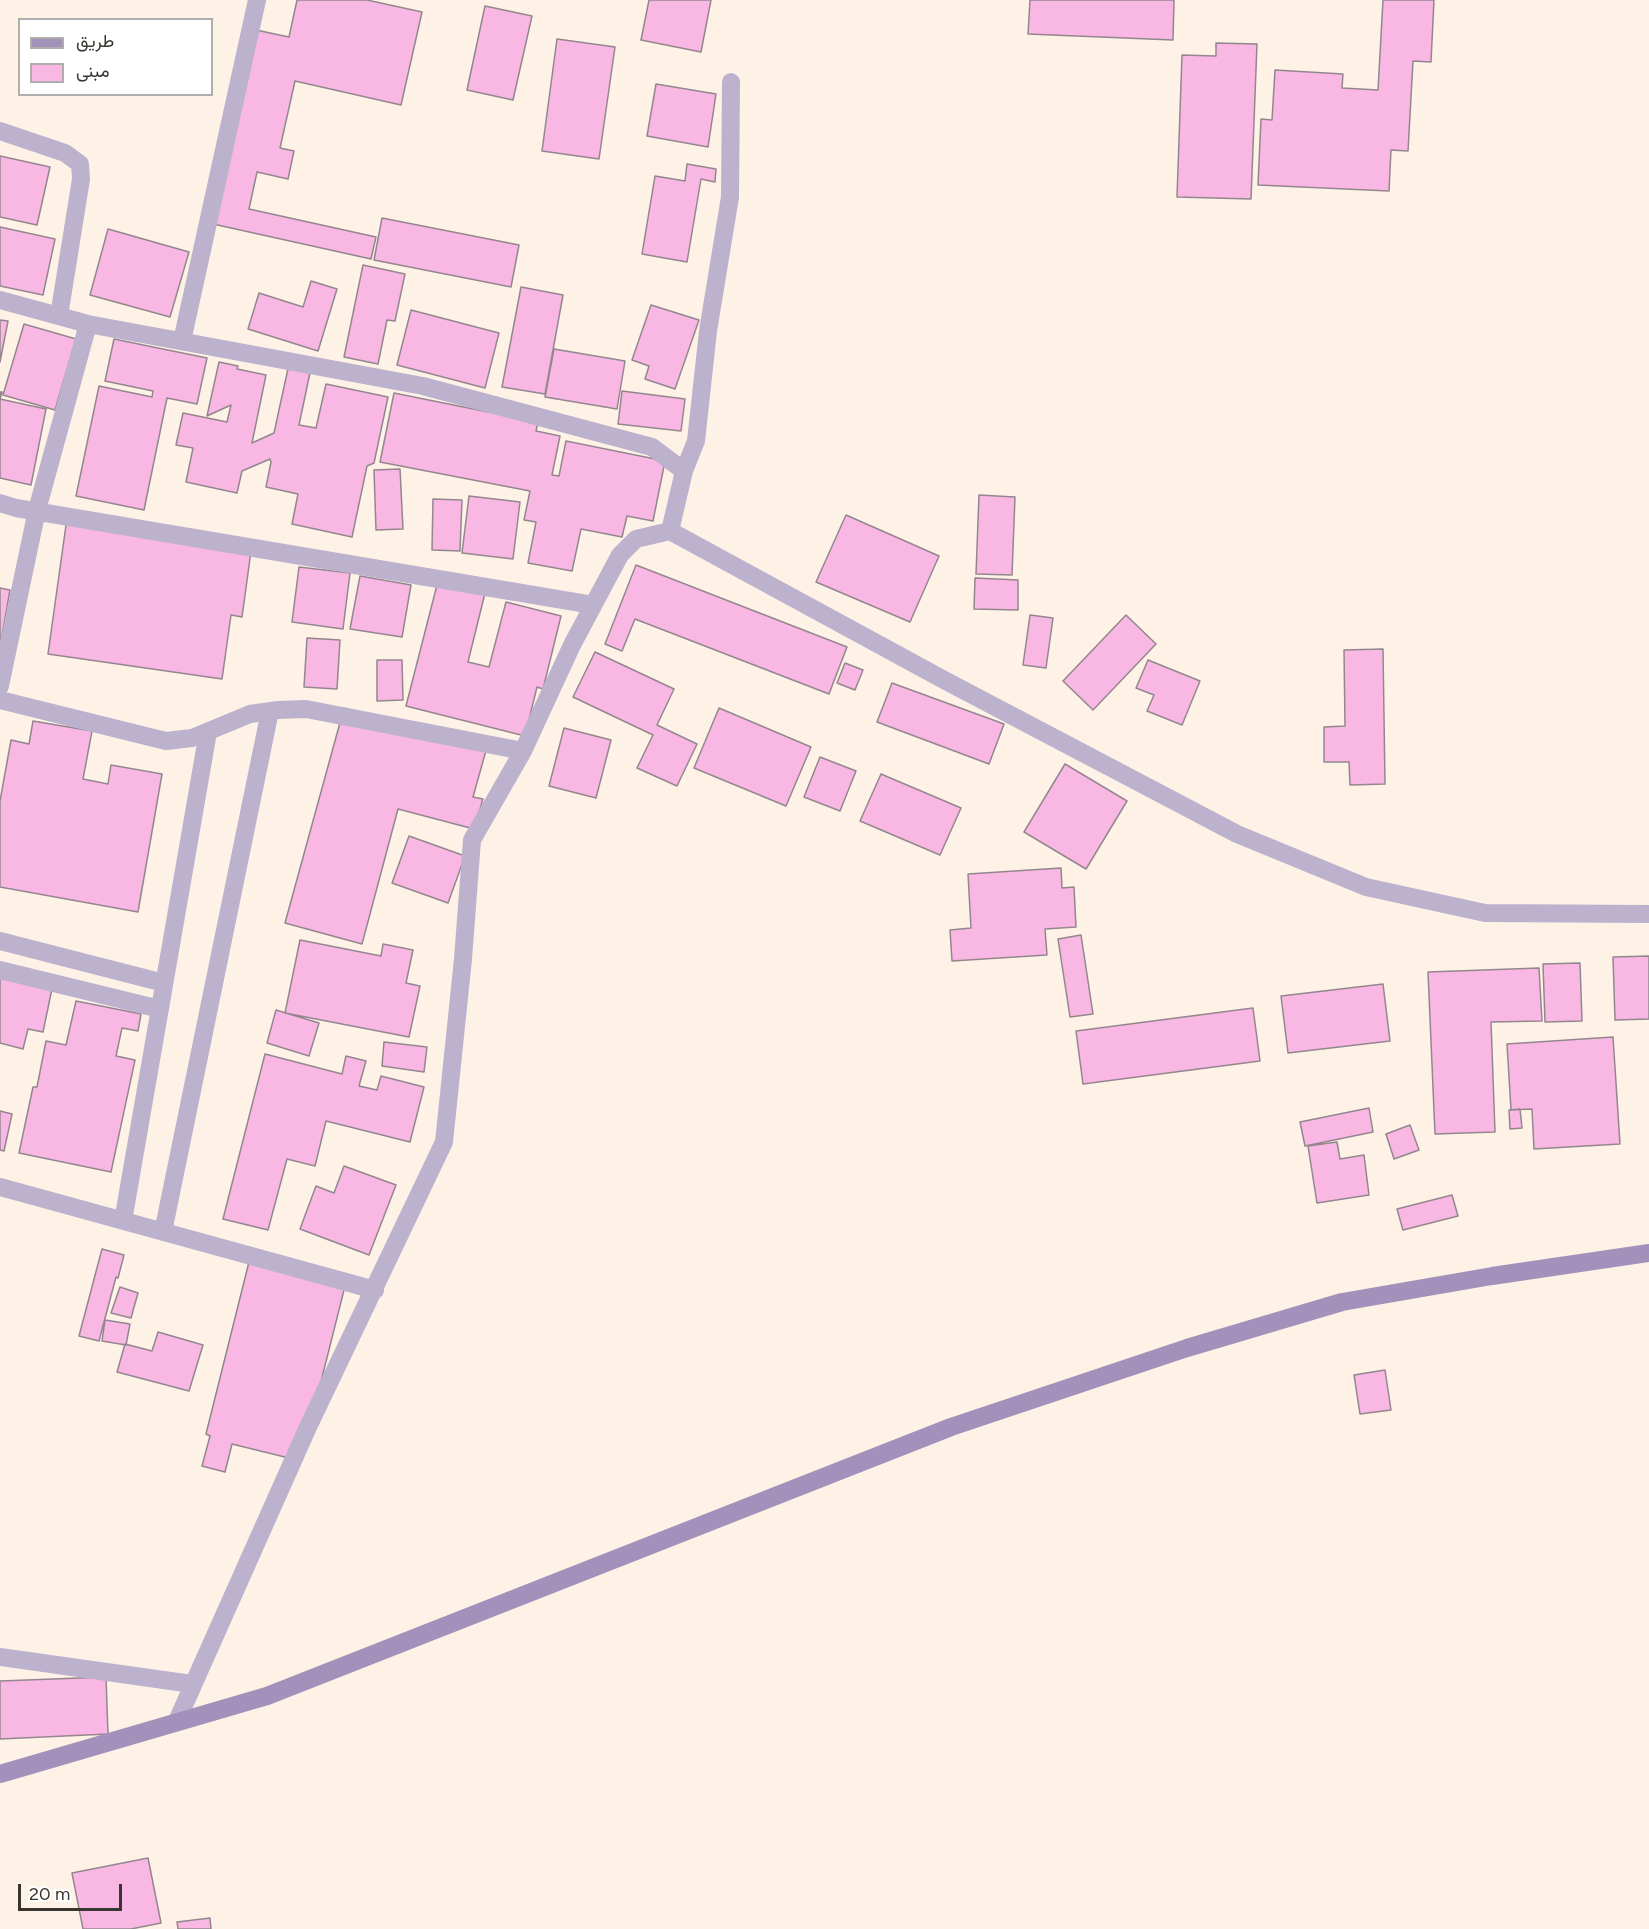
<!DOCTYPE html>
<meta charset="utf-8">
<style>
body{margin:0}
#map{position:relative;width:1649px;height:1929px;overflow:hidden;background:#fdf2e5;font-family:Figtree,Vazirmatn,sans-serif}
canvas{display:block}
.legend{position:absolute;left:18px;top:18px;width:195px;height:78px;box-sizing:border-box;background:#fff;border:2px solid #b0aeac;margin:0;padding:8px 10px;list-style:none;font-size:18px;color:#393530}
.legend li{display:flex;align-items:center;gap:12px;height:30px}
.legend b{width:30px;border:2px solid #b0aeac}
.scale{position:absolute;left:18px;top:1884px;width:104px;height:27px;box-sizing:border-box;border:3px solid #393530;border-top:0;padding-left:8px;font-size:18px;line-height:21px;white-space:nowrap;color:#393530;-webkit-text-stroke:4px #fff;paint-order:stroke}
</style>
<div id="map">
<canvas width="1649" height="1929"></canvas>
<ul class="legend">
<li><b style="height:8px;background:#a292bb"></b>طريق</li>
<li><b style="height:16px;background:#f8b8e3"></b>مبنى</li>
</ul>
<div class="scale">20 m</div>
</div>
<script>
const c = document.querySelector('canvas').getContext('2d');
c.lineJoin = 'round';
function paint(path, color) {
  c.fillStyle = color;
  c.fill(path, 'evenodd');
}
function trace(path, color, width, dash) {
  c.strokeStyle = color;
  c.lineWidth = width;
  c.lineCap = dash ? 'butt' : 'round';
  c.setLineDash(dash || []);
  c.stroke(path);
}
const building = new Path2D(`
 M297,0H367L422,12L401,105L295,81L280,148L294,151L288,179L257,172L249,209L376,237L371,259L213,224L256,30L289,37Z
 M649,0H711L701,52L641,40Z
 M1030,0H1174L1173,40L1028,34Z
 M1383,0H1434L1431,62L1413,61L1408,151L1391,150L1389,191L1258,185L1261,119L1272,120L1275,70L1343,74L1342,88L1378,90Z
 M485,6L532,16L513,100L467,90Z
 M557,39L615,47L599,159L542,151Z
 M1216,43L1257,44L1251,199L1177,197L1182,55L1216,56Z
 M656,84L716,94L708,147L647,136Z
 M0,156L50,167L37,225L0,217Z
 M687,164L716,169L715,182L701,179L687,262L642,254L655,176L685,181Z
 M382,218L519,245L511,287L374,260Z
 M0,227L55,239L43,295L0,286Z
 M108,229L189,252L170,317L90,295Z
 M363,265L405,274L395,321L387,320L378,364L344,357Z
 M311,281L337,289L318,351L248,329L259,293L303,307Z
 M521,287L563,295L545,394L502,387Z
 M651,305L699,320L675,389L645,379L649,366L632,360Z
 M411,310L499,333L485,388L397,365Z
 M0,320L8,321L0,362Z
 M24,324L76,339L55,410L3,395Z
 M114,339L207,358L197,404L167,398L144,510L76,496L99,386L152,397L153,391L105,381Z
 M554,349L625,361L617,409L545,397Z
 M219,362L238,366L237,369L266,375L252,443L274,433L289,364L311,368L299,425L316,428L326,384L388,397L374,463L367,466L352,537L292,524L298,494L266,487L271,462L270,459L242,471L237,493L186,482L193,448L176,445L183,413L227,422L231,405L207,416Z
 M622,391L685,399L681,431L618,424Z
 M0,392H2L0,399L46,409L31,485L0,478Z
 M394,393L538,422L536,431L560,436L552,475L559,476L566,441L665,461L653,521L627,516L622,537L581,529L572,571L528,563L536,522L524,520L530,491L380,462Z
 M400,469L403,529L376,530L374,470Z
 M979,495L1015,497L1012,575L976,574Z
 M469,496L520,502L513,559L462,553Z
 M433,499L462,500L460,551L432,550Z
 M846,515L939,556L910,622L816,582Z
 M67,518L252,544L242,617L231,615L222,679L48,654Z
 M636,565L847,647L829,694L635,619L622,651L605,644Z
 M299,567L350,573L343,629L292,622Z
 M360,576L411,585L402,637L350,629Z
 M975,578L1018,580V610L974,609Z
 M438,581L485,593L468,662L489,667L506,602L561,616L543,689L537,687L525,736L406,706Z
 M0,588L10,590L0,647Z
 M1030,615L1053,618L1046,668L1023,665Z
 M1126,615L1156,644L1093,710L1063,681Z
 M307,638L340,640L337,689L304,687Z
 M1383,649L1385,784L1350,785L1349,762H1324V727L1345,726L1344,650Z
 M595,652L674,689L657,725L697,744L677,786L637,768L653,735L573,697Z
 M377,660H402L403,700L377,701Z
 M1148,660L1200,681L1182,725L1147,711L1154,695L1136,688Z
 M845,663L863,670L855,690L837,683Z
 M892,683L1004,724L989,764L877,722Z
 M344,708L487,747L473,797L483,799L474,829L398,809L362,944L285,923Z
 M719,708L811,747L786,806L694,768Z
 M33,721L92,731L83,779L108,784L111,765L162,774L138,912L0,887V801L11,740L29,744Z
 M564,728L611,740L596,798L549,786Z
 M820,757L856,771L840,811L804,797Z
 M1065,764L1127,801L1086,869L1024,832Z
 M881,774L961,808L940,855L860,821Z
 M409,836L465,856L448,903L392,883Z
 M1061,868L1062,888L1074,887L1076,927L1045,929L1047,955L952,961L950,930L971,928L968,874Z
 M1081,935L1093,1014L1070,1017L1058,939Z
 M300,940L381,956L383,944L413,950L406,983L420,986L409,1037L285,1013Z
 M1649,956V1019L1615,1020L1613,957Z
 M1580,963L1582,1021L1545,1022L1543,964Z
 M1539,968L1542,1021L1491,1022L1495,1132L1435,1134L1428,972Z
 M0,973L53,984L43,1032L28,1029L23,1049L0,1043Z
 M1383,984L1390,1041L1288,1053L1281,996Z
 M76,1001L141,1014L138,1031L122,1028L116,1056L135,1060L111,1172L19,1153L33,1087H37L46,1041L66,1045Z
 M1253,1008L1260,1061L1083,1084L1076,1031Z
 M276,1010L319,1023L309,1056L267,1043Z
 M1613,1037L1620,1144L1534,1149L1532,1109L1511,1110L1507,1044Z
 M384,1042L427,1047L424,1072L382,1066Z
 M265,1054L342,1074L346,1056L366,1061L359,1086L377,1090L381,1076L424,1087L410,1142L326,1121L315,1166L287,1159L268,1230L223,1219Z
 M1369,1108L1373,1132L1305,1146L1300,1122Z
 M1520,1109L1522,1128L1510,1129L1509,1110Z
 M0,1111L12,1114L4,1151L0,1150Z
 M1410,1125L1419,1150L1394,1159L1386,1134Z
 M1337,1142L1340,1159L1364,1155L1369,1195L1317,1203L1308,1146Z
 M344,1166L396,1185L369,1255L300,1229L316,1186L334,1193Z
 M1452,1195L1458,1216L1403,1230L1397,1209Z
 M102,1249L124,1255L118,1278L116,1277L99,1341L79,1336Z
 M250,1258L346,1282L301,1461L232,1444L225,1472L202,1466L210,1436L206,1434Z
 M120,1287L138,1293L131,1318L111,1313Z
 M105,1320L130,1324L126,1345L102,1341Z
 M158,1332L203,1345L189,1391L117,1372L125,1344L152,1351Z
 M1385,1370L1391,1410L1360,1414L1354,1375Z
 M106,1677L108,1734L0,1739V1681Z
 M148,1858L161,1923L131,1929H83L72,1873Z
 M210,1918L211,1929H178L177,1922Z`);
paint(building, '#f8b8e3');
trace(building, '#94868f', 1.5);
trace(new Path2D(`
 M0,131L65,153L80,164L81,179L59,316
 M0,300L88,324L423,386L652,447L684,471
 M182,341L257,0
 M0,503L16,508L593,605
 M670,531L684,471L696,441L708,331L730,197L731,82
 M0,686L37,510L88,324
 M0,700L166,741L192,738L250,714L278,710L306,709L523,751
 M0,941L164,983
 M0,970L160,1009
 M0,1187L375,1290
 M123,1221L208,732
 M163,1232L270,711
 M0,1657L192,1684
 M177,1721L308,1427L444,1142L463,959L472,840L523,751L572,645L620,555L636,539L670,531L946,681L1237,834L1366,887L1485,913L1649,914`), '#bdb2ce', 18);
trace(new Path2D(`
 M0,1774L267,1696L951,1427L1187,1348L1342,1302L1492,1276L1649,1253`), '#a292bb', 18);
</script>
